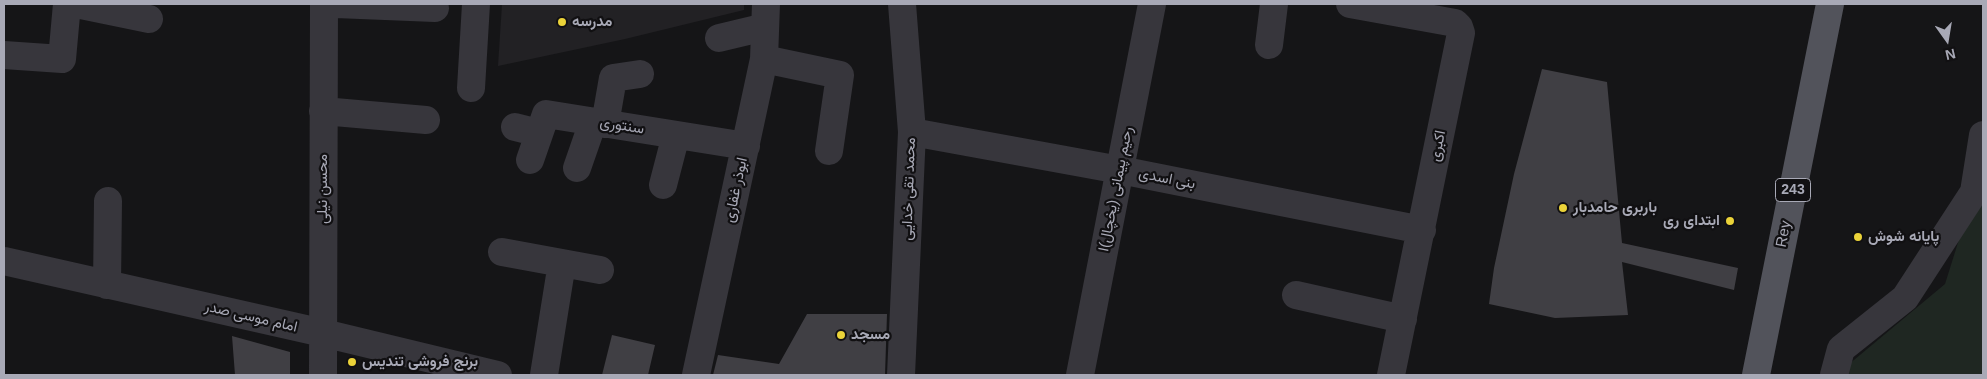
<!DOCTYPE html>
<meta charset="utf-8">
<style>
body{margin:0}
#map{position:relative;width:1987px;height:379px;overflow:hidden;background:#151517;font-family:Arial,sans-serif}
canvas{display:block}
.frame{position:absolute;inset:0;border:5px solid #a8a9b6;pointer-events:none}
.north{position:absolute;left:1922px;top:15px;width:50px;height:50px;-webkit-text-stroke:4px #111012;paint-order:stroke;rotate:167deg;font-size:14px;font-weight:700;line-height:20px;text-align:center;color:#a8a9b6}
.north::after{content:'';display:block;margin:auto;width:18px;height:22px;background:#a8a9b6;clip-path:polygon(50% 0,100% 100%,50% 72%,0 100%)}
</style>
<div id="map">
<canvas width="1987" height="379"></canvas>
<div class="frame"></div>
<div class="north">N</div>
</div>
<script>
const c = document.querySelector('canvas').getContext('2d');
c.lineJoin = 'round';
function paint(path, color) {
  c.fillStyle = color;
  c.fill(path, 'evenodd');
}
function trace(path, color, width, dash) {
  c.strokeStyle = color;
  c.lineWidth = width;
  c.lineCap = dash ? 'butt' : 'round';
  c.setLineDash(dash || []);
  c.stroke(path);
}
function label(font, color, halo, rows, align = 'center') {
  c.font = font + ' Arial,Vazirmatn,sans-serif';
  c.lineWidth = 4.5;
  c.setLineDash([]);
  c.textBaseline = 'middle';
  c.strokeStyle = halo;
  c.fillStyle = color;
  for (const [text, x, y, turn = 0] of rows) {
    c.save();
    c.translate(x, y);
    c.rotate((+turn || 0) * Math.PI / 180);
    c.textAlign = isNaN(turn) ? turn : align;
    if (halo) c.strokeText(text, 0, 0);
    c.fillText(text, 0, 0);
    c.restore();
  }
}
paint(new Path2D(`
 M502,4H744V10L625,39L498,66Z`), '#222124');
paint(new Path2D(`
 M1983,163V375H1841L1842,370L1945,284Z`), '#1f2722');
paint(new Path2D(`
 M1542,69L1607,82L1622,243L1738,268L1734,290L1622,262L1628,315L1555,318L1489,304L1494,268L1514,174Z
 M807,314H887L885,375H713L718,355L779,364Z
 M612,335L655,345L648,375H602Z
 M232,336L290,352V375H235Z`), '#403f44');
trace(new Path2D(`
 M76,4L149,19
 M336,4L435,8
 M1350,4L1455,23L1459,27L1461,33L1391,375
 M719,38L765,27
 M1269,45L1274,4
 M4,55L62,59L67,4
 M764,59L840,75L829,151
 M471,88L476,4
 M323,111L426,120
 M605,124L613,78L640,74
 M515,127L539,133
 M912,132L1120,170L1422,230
 M530,160L546,114L746,146
 M577,168L593,122
 M663,185L676,135
 M502,252L600,270
 M4,261L323,333L498,375
 M107,285L108,201
 M1296,295L1403,319
 M323,375L324,4
 M544,375L562,263
 M696,375L764,59L766,4
 M901,375L912,132L902,4
 M1080,375L1152,4
 M1834,375L1841,349L1905,298L1974,192L1983,135`), '#37363c', 28);
trace(new Path2D(`
 M1756,375L1830,4`), '#52535b', 28);
for (const [x, y, r, color] of [
 [562,22,5,"#ebd339"],
 [1563,208,5,"#ebd339"],
 [1730,221,5,"#ebd339"],
 [1858,237,5,"#ebd339"],
 [841,335,5,"#ebd339"],
 [352,362,5,"#ebd339"]
]) {
  const dot = new Path2D();
  dot.arc(x, y, r, 0, 2 * Math.PI);
  c.fillStyle = color;
  c.fill(dot);
  trace(dot, '#111012', 2);
}
for (const [x, y, w] of [
 [1793,190,35]
]) {
  const box = new Path2D();
  box.roundRect(x - w / 2, y - 11.5, w, 23, 4);
  c.fillStyle = '#111012';
  c.fill(box);
  trace(box, '#a8a9b6', 1);
}
label('bold 14px', '#a8a9b6', null, [
 ["243",1793,190]
]);
label('bold 15px', '#a8a9b6', '#111012', [
 ["مدرسه",572,22],
 ["باربری حامدبار",1573,208],
 ["ابتدای ری",1720,221,"right"],
 ["پایانه شوش",1868,237],
 ["مسجد",851,335],
 ["برنج فروشی تندیس",362,362]
], 'left');
label('15px', '#a8a9b6', '#111012', [
 ["سنتوری",622,126,9],
 ["اکبری",1438,146,-79],
 ["بنی اسدی",1167,179,11],
 ["محسن نیلی",323,189,-90],
 ["محمد تقی خدایی",909,189,-88],
 ["رحیم پیمانی (یخچال)ا",1116,189,-79],
 ["ابوذر غفاری",736,190,-78],
 ["Rey",1784,234,-79],
 ["امام موسی صدر",251,317,13]
]);
</script>
